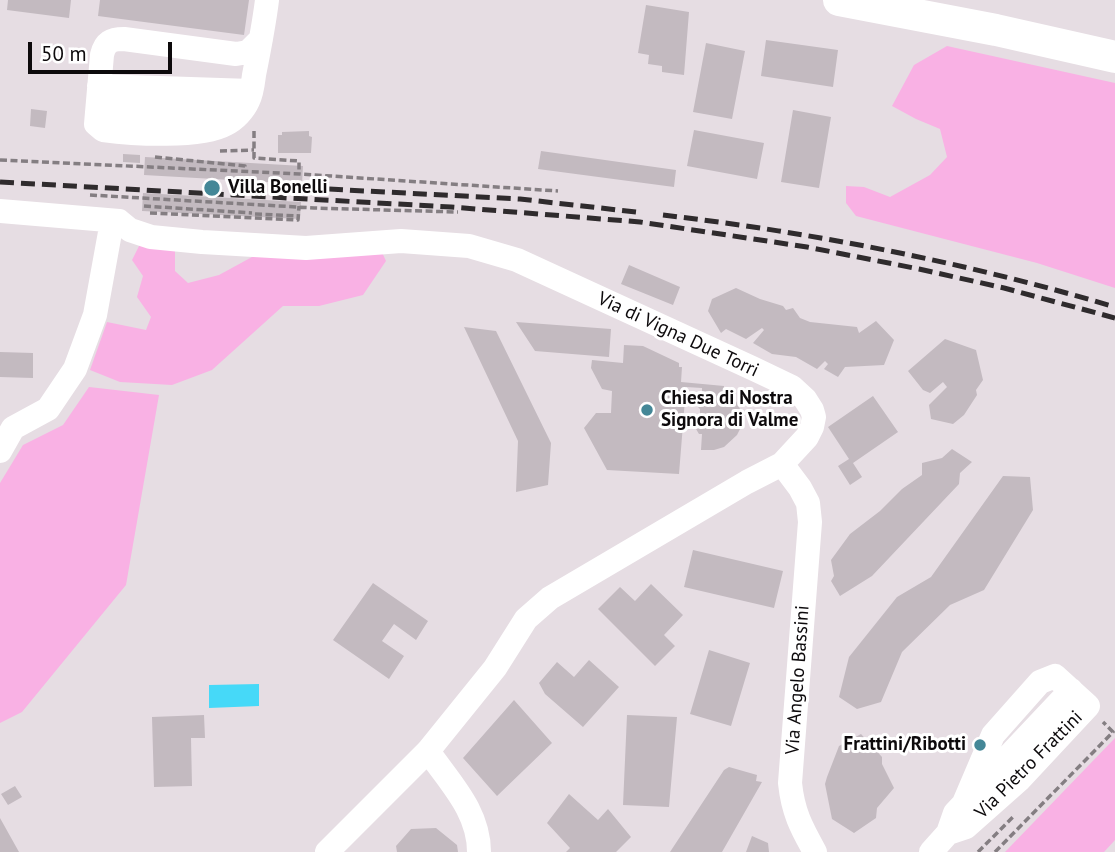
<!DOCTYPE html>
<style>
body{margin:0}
#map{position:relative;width:1115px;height:852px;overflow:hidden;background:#e6dde3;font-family:"PT Sans",sans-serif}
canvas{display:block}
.scale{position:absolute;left:28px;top:42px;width:144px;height:32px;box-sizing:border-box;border:4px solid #0d0a0c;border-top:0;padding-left:9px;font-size:21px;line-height:24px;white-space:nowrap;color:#0d0a0c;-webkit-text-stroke:5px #fff;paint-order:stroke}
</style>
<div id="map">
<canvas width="1115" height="852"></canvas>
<div class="scale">50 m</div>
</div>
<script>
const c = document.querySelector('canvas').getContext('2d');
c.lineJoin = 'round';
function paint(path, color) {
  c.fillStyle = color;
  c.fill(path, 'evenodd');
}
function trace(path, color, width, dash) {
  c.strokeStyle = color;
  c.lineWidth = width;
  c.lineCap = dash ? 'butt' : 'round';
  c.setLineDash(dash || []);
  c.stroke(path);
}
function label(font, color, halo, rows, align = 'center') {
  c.font = font + ' "PT Sans",sans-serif';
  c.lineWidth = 6;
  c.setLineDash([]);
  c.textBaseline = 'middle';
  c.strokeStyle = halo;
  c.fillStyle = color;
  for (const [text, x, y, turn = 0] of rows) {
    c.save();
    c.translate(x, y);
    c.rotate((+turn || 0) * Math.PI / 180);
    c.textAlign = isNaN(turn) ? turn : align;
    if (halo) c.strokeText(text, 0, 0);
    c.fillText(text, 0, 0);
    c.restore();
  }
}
paint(new Path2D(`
 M947,46L1115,83V288L1037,263L856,216L846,203V186L864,187L890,197L930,175L947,157L940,129L916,119L892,106L914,65Z
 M139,246L175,247V271L188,283L219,275L252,257L380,248L386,261L363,295L319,306H283L212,370L172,385L120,382L90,370L107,322L146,330L151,317L137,297L143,276L132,260Z
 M89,387L159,395L126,585L22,712L0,723V483L23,445L63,425Z
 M1115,738V840L1104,852H1005Z`), '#f9b1e4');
paint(new Path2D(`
 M259,684V706L209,708V685Z`), '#46d9f8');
paint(new Path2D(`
 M8,0H71L69,18L7,10Z
 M100,0H249L244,35L98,16Z
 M646,5L689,12L684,75L662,72V66L648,64L649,55L638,53Z
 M766,40L838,50L833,87L761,76Z
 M706,43L745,51L732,119L693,112Z
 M31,109L47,111L45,128L30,126Z
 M793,110L831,117L819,188L781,182Z
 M694,130L764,143L757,179L687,166Z
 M309,131V136L312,137L311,153H278V135H282V132Z
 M541,151L676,170L674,187L538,169Z
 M123,154L140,155V163L123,162Z
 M145,157L303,166L302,184L144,175Z
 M143,193L301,202L300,219L142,211Z
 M629,265L680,287L673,305L621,284Z
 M736,288L760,299L783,306L786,310L793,308L800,318L810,322L857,327L859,333L876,321L894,340L884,365L845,367L838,377L824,369L828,364L825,361L817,369L796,357L772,354L753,343L764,330L762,328L746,339L726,329L721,333L708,311L712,299Z
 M516,322L611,329L609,357L535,351Z
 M464,327L496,331L551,443L548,485L516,492L518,441Z
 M945,339L976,350L983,380L976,390L977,395L964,415L953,424L931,419L929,405L947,387L943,382L930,393L923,390L908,371Z
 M624,345L643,346L679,363V367H682L681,382L724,386V390L730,392L734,397L741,411V427L737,435L724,447L714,450H701L702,434H699L696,429L700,426L696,420L700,417V409L697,406L701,403V400L697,397L702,394V388L686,387L679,474L607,470L584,428L596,413H611L612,391L602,389L591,368L592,360L623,363Z
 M0,352L33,353V378L0,377Z
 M873,396L898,432L853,463L862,477L850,485L838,466L849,459L828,427Z
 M952,449L972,462L960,473L959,484L872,576L840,596L831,581L834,576L831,560L850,534L880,511L902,489L922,475V463L942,458Z
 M1003,476L1030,477L1033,510L984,590L950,605L902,652L881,702L857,709L839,697L849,657L897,597L931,577Z
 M693,550L783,571L774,608L684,587Z
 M373,583L428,621L416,640L394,624L382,641L404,656L389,679L333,640Z
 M651,584L683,615L664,635L675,646L655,666L598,609L620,587L635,601Z
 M709,650L750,663L731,726L690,714Z
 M589,660L619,687L583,727L545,694L539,683L557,662L574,677Z
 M514,700L552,743L497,796L463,758Z
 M204,715L205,738H191L192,786L154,787L152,717Z
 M627,715L677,717L669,807L623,805Z
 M861,734L882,757V764L894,788L877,808L876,818L854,833L832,819L825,784L827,777L839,746Z
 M729,767L757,775L756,781L762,782L722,852H670L724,770Z
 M15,786L22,797L8,805L1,794Z
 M569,794L598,820L608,809L631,837L616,852H566L570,848L547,823Z
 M0,818L19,852H0Z
 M436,828L457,845L458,852H397L396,846L411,829Z
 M752,836L768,843L769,852H746Z`), '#c3bac0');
trace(new Path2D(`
 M254,131V158L299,161V174
 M220,151L254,150
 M155,157L245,166V171
 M0,160L300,174L558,191
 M90,195L314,208L458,212
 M144,206L252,213
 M150,213L298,220L299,206
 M255,214L298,216
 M978,852L1015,815
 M995,852L1113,732L1103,722`), '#847e82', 3.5, [7, 3.5]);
trace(new Path2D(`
 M261,39L248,52L236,54L124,39C111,39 105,42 102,55L96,124L103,130C133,134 201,138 226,124C235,120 244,110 248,101C252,93 253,83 254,75C259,50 264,25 267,0
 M99,86L251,91
 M98,109L213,112L242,103
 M0,211L119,221L130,230L151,237L202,242L306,248L401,241L469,246L517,260L752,368L792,387L805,399L812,410L814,417L812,427L807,437L782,464L747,482L550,598L526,619L495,668L428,751L327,852
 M0,451L13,428L48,409L75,369L95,315L111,227L119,221
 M782,464L800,488L808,503L810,522L790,783C793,812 801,827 815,852
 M428,751C450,783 479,811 479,852
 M948,833L966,827L1019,780L1088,706L1055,676L1040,682L993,735L964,803
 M931,852L948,833L955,813L1071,690`), '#fff', 24);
trace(new Path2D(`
 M839,0L996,30L1115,57`), '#fff', 32);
trace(new Path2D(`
 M0,182L451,207L640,222L807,247L919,269L1004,288L1115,318
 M308,188L520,199L636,212
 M663,215C816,233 968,263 1115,307`), '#2f2b2d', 5, [14, 7]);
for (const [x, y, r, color] of [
 [212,188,9,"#448797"],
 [647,410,7,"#448797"],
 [980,745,7,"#448797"]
]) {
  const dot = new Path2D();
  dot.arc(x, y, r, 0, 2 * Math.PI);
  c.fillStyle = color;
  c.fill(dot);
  trace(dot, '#fff', 2.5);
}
label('bold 19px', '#0d0a0c', '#fff', [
 ["Villa Bonelli",228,188],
 ["Chiesa di Nostra",661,399],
 ["Signora di Valme",661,421],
 ["Frattini/Ribotti",966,745,"right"]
], 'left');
label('19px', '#0d0a0c', '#fff', [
 ["Via di Vigna Due Torri",678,335,25],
 ["Via Angelo Bassini",798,680,-86],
 ["Via Pietro Frattini",1029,765,-45]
]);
</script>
